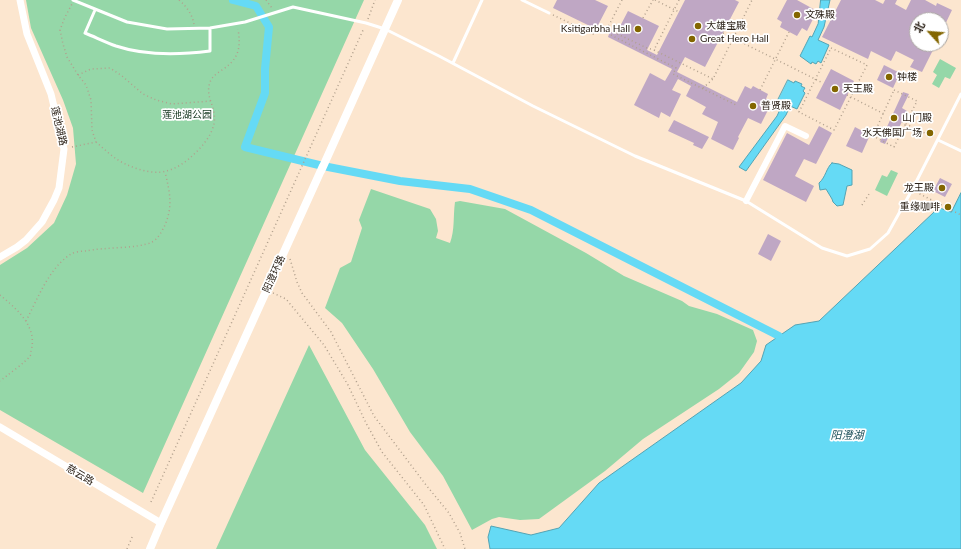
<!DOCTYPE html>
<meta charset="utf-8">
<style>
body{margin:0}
#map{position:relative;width:961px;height:549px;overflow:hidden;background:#fce6cf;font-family:Lato,"Noto Sans SC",sans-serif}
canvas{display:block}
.north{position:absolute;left:909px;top:12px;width:40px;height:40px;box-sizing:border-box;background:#fff;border:1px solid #aba7a3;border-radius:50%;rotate:296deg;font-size:11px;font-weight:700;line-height:16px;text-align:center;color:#2c2218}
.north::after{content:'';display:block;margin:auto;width:14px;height:18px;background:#836600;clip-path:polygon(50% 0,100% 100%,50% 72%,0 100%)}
</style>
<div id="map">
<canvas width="961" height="549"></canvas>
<div class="north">北</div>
</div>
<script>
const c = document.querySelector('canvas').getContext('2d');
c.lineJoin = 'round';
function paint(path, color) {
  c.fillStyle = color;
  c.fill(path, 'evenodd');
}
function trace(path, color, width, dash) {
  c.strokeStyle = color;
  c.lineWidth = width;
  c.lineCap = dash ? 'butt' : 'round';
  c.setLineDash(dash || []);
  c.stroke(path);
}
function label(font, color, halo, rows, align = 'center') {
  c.font = font + ' Lato,"Noto Sans SC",sans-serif';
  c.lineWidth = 3.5;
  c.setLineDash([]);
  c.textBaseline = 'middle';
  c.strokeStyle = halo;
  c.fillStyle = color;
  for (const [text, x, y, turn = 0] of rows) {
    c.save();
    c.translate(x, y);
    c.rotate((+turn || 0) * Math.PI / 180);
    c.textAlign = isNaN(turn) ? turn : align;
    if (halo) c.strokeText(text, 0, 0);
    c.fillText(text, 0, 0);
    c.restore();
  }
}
paint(new Path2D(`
 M26,0H364L143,493L0,410V265L27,248L54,223L67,195L76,164L73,128L63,100L31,28Z
 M940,59L956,68L950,79L945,77L939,88L932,84L937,75L933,72Z
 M891,170L898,173L887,196L875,190L882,175L887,177Z
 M371,189L430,209L436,219L438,231L436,238L450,243C455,230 453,216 455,202L460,201L505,209L586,253L624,276L682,301L689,306L717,314L753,330L757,341L754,352L739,373L719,389L643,439L605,471L539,519L520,520L499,517L492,519L472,530L443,476L410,432L373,369L342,323L325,308L340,268L351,262L362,228L359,220Z
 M309,345L365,450L425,525L437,549H216Z`), '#95d7a8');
const water = new Path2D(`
 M821,0H830L824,27L818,40L829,45L821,63L818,61L816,64L812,62L811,64L800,56L810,36L812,37L818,24Z
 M788,80L794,83L795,81L802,84L801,86L805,88L803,91L805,93L797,109L790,106L786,115L746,171L739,167L777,116L783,103L778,100Z
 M832,163L839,164L852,170V185L847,186L843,205L837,206L833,202L832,199L826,189L820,190L819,183C826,177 826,168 832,163Z
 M961,193V549H490L488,537L491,526L531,535L559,528L599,483L741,383L761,361L766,345L795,325L819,321L934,212L937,207L951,212Z`);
paint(water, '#65daf5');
trace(water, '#54a3b3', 1);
trace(new Path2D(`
 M233,0L256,6L269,27L265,69V93L245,147L323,166L400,181L470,189L531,210L779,336`), '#65daf5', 8);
paint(new Path2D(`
 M557,0H595L608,6L596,29L553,8Z
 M685,0H735L739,2L705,67L685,57L677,72L737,102L745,86L751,89L753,86L768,94L766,99L772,102L761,124L748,118L738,137L739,138L733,150L711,139L718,122L702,114L706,107L686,96L691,86L678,79L672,90L681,94L670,117L661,112L659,118L634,105L650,73L665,81L672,69L608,37L610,31L616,34L628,11L659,26L647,50L657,55Z
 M787,0H797L817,11L807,31L802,28L797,36L780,27L782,22L777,19Z
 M841,0H875L883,4L885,0H897L895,4L906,10L911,0H925L936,6L937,3L952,10L941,33V20H917V25L911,36L917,39V44H936L922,72L910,67L914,60L896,51L891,61L871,51L868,59L822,37Z
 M884,65L900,73L893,88L877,80Z
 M831,69L854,81L840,110L816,98Z
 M903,92L909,94L902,108L907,111L896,134L891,132L885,144L880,142Z
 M674,120L709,137L702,149L693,145L694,143L668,131Z
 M819,126L832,133L816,164L804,159L795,176L814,186L806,202L763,180L787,133L809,145Z
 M855,127L870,135L862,153L846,146Z
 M940,178L952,184L945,197L933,191Z
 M768,234L781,241L771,261L758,254Z`), '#bfa7c4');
trace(new Path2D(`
 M179,0C187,7 192,14 194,24
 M266,0L272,8
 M622,0L607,29L647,48L654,50
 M655,0L679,12
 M679,0L654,50L713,79L752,0
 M553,15L593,34L607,29
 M643,18L653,0
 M368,19L375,0
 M723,33L823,83
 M611,35L676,68L673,74L736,105
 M831,48L867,65L834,130L799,112Z
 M78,75L91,69L110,68L122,76L143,94L156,100L172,104L211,101
 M703,88L713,79
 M760,90L789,32
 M894,90L917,101L894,147L873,136Z
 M847,95L886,115
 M902,122L933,137
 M96,142C102,147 108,153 115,158C126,166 152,176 166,171C175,169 185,163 192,156C200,149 208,140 212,130C220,112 206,100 209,86C210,78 216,74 222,70C239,59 241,48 238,29
 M72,147L96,142L92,130L91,100L86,85L78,75L67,57L63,44L60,30L65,17L72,4
 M916,192L961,215
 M862,205L869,194
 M290,259L297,282L302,293L331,332L374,416L426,485L449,513L460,533L465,549
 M273,293L286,299L324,345L348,385L366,423L382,452L424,505L445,549
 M0,295C17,309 38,327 31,351C31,353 31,356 29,357C27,361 5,377 0,381
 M26,321C38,298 49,268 71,254C75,252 81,251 86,251C103,247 138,249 152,242C158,239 162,231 165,225C173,206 170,193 165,172
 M151,502L364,28
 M127,549L133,535`), '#b1a08d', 1.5, [1, 3]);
trace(new Path2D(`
 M73,0L127,22L167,29L210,28L245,22L293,7L366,23L385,29L439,56L533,106L635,156L746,201L822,248L847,256L870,249L888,233L912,190L961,94
 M522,0L549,13
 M95,10L85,33C95,37 105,42 116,46C146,56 179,55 210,51V28
 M453,63L482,0
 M938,140L961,151`), '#fff', 3);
trace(new Path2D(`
 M746,201L785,126L806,136`), '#fff', 6);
trace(new Path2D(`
 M0,257L17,247L26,240L42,222L54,200L59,188L64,149L51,94L27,34L20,0
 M0,427L161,523`), '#fff', 7);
trace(new Path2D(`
 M321,171L398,0
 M150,549L161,523L323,166`), '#fff', 8);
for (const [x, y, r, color] of [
 [797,15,4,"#836600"],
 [698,26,4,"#836600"],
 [638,29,4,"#836600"],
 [692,39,4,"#836600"],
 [889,77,4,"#836600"],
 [835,89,4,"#836600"],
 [753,106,4,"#836600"],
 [894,118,4,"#836600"],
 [930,133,4,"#836600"],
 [942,188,4,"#836600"],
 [948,207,4,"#836600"]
]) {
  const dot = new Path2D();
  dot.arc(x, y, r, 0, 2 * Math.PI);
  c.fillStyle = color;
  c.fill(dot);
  trace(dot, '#fff', 1.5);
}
label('10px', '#2c2218', '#fff', [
 ["文殊殿",805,15],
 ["大雄宝殿",706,26],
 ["Ksitigarbha Hall",630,29,"right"],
 ["Great Hero Hall",700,39],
 ["钟楼",897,77],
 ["天王殿",843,89],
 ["普贤殿",761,106],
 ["山门殿",902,118],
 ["水天佛国广场",922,133,"right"],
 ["龙王殿",934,188,"right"],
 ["重缘咖啡",940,207,"right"]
], 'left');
label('10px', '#163821', '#fff', [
 ["莲池湖公园",187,115]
]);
label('10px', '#2c2218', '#fff', [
 ["莲池湖路",59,126,77],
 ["阳澄环路",274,274,-66],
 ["慈云路",80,475,31]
]);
label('italic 11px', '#194c57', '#fff', [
 ["阳澄湖",847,435]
]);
</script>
